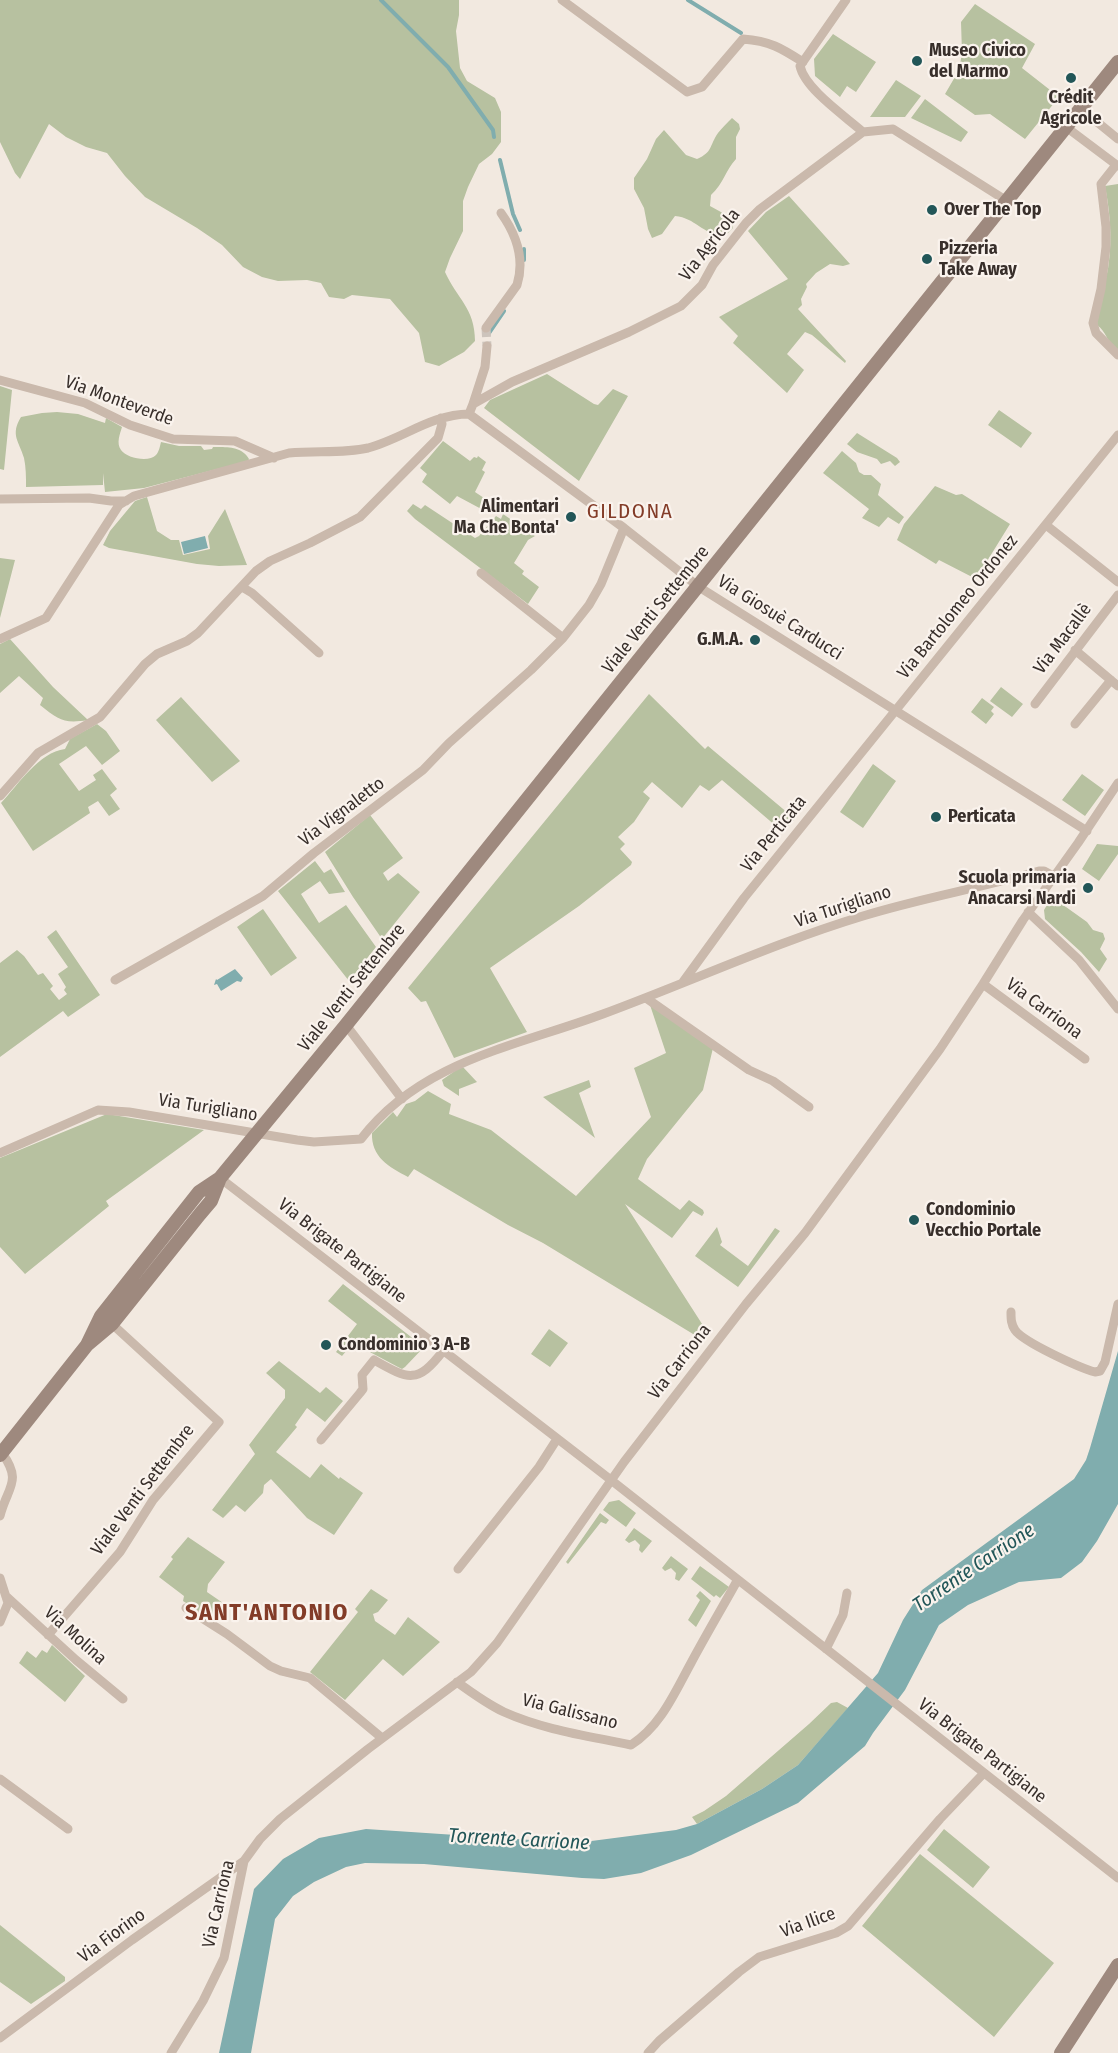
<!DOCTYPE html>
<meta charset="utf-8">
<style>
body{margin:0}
canvas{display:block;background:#f2e9e0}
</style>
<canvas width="1118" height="2053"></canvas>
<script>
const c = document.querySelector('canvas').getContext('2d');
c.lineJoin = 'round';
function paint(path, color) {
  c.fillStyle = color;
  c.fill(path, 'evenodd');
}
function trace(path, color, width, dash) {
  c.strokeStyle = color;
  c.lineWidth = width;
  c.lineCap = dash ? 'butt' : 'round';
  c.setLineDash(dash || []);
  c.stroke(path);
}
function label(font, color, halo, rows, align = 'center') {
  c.font = font + ' "Fira Sans Condensed",sans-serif';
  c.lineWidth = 4.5;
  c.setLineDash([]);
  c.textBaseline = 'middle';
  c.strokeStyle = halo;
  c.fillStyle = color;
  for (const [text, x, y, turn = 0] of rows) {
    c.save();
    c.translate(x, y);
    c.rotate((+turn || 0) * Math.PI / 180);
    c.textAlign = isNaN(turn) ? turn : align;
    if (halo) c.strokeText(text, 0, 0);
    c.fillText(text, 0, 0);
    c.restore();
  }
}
paint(new Path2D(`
 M0,0H459V15L456,31L460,68L467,81L495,98L501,112V142L492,154L479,164L468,187L463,201V231L450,258L445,272C457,299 475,308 475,341L464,352L439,366L425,362L419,333L390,299L352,295L344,299L329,297L321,283L307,280L278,281L262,277L243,267L222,245L197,228L145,197L125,176L107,153L86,147L66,137L49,124L20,179L15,173L0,142Z
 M975,4L1035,44L1022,68L1059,97L1025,139L990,114L975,115L945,94L959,70L962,53L961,22Z
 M833,34L876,62L856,92L847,86L840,97L815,76L814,59Z
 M896,80L921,96L905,117H870Z
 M925,99L968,132L961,142L911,118Z
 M732,118L739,124L740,129L736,137V159C725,171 724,183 711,195L710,206L730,217L733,228L725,236C701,234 696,218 675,216L662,234L652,238L648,229L644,208L634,189V178L647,159L656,139L664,130L686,155L697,159C713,152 709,146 718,133C722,128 727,123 732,118Z
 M1118,184V349H1117C1106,342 1107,332 1097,325C1098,307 1102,296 1106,279C1113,248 1111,217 1105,186Z
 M789,196L850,264L843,266L830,264L816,273L806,284L807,287L801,299L802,305L798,309L846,361L845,363L812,335L805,332L787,354L804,370L787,393L733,343L738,336L719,317L788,279L748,231L766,212Z
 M547,374L594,404L598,405L613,389L628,396L579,481L484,408L490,400Z
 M0,386L12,390L4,470L0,469Z
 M999,410L1032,433L1021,448L988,425Z
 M57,412L78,414L105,423L106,418L122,427C120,434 116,443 121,450C126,458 149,463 156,455C159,452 160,446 161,442L179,446H201L204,450L212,449L213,447C226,447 242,446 249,459L248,461L144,488L105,492L103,473V485L26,487C26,477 26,467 24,458C19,441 10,435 21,417L42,413Z
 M857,433L897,458L900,462L895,466L890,461L881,464L877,459L857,452L847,444Z
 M443,441L470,461L474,457L477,458L478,456L486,462L482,470L485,472L475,492L490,502L485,511L457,496L450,504L422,482L427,474L420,468Z
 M842,451L856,463L859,472L864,475H871L881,484L878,495L904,517L899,524L888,517L879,527L862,518L869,509L823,473Z
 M935,486L956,495L962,494L1010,524L976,579L939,560L936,564L897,540L904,524Z
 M147,497L157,531L171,540H179L183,555L210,549L208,536L225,509L247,565L219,566L197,564L109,548L103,545L110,531L135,501Z
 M413,504L421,509L425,505L475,538L479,536L496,516L501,519L503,514L535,536L528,540L514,563L524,571L522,574L539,587L528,604L415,519L407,511Z
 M0,558L15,560L0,618Z
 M10,639L53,687L88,720C64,724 59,720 40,705L43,698L19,676L0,693V644Z
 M1001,687L1023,704L1012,717L990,701Z
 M649,694L705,749L708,746L795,819L783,832L722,780L709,791L700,785L682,808L652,782L643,792L650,798L634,822L618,837L625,844L620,849L632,862L631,865L579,906L490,968L527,1032L454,1058L426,1001L421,1002L408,988Z
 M181,697L240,761L212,782L156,720Z
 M982,698L994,707L991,711L994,714L986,724L971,712Z
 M97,724L106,731L120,751L102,765L86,746L59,764L79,791L96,780L93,775L102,769L117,789L110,795L120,809L109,816L98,801L88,807L90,813L33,851L1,803C18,785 39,752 65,749L70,739Z
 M873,764L896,781L863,828L840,812Z
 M1082,774L1104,790L1085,816L1062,800Z
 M370,815L403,858L383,873L388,881L398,873L420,892L382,939L353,897L325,852Z
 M1097,844L1118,846V854L1099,881L1082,869Z
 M315,861L324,873L331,869L345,892L329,894L320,881L301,894L319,923L346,905L376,947L349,981L278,891Z
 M1052,897L1087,922L1093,930L1103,933L1105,939L1100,949L1107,959L1099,972L1081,952L1045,919L1044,910Z
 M263,909L297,958L271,976L237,927Z
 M56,930L100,995L68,1017L63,1011L0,1057V963L17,950L24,956L38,975L43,973L53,986L50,989L59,1000L67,994L64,990L66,987L58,974L68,967L47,937Z
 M650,1005L713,1048L703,1090L647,1159L638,1179L680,1210L689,1200L703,1210L704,1213L702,1216L693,1211L672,1238L625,1204L704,1327L698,1337L543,1243L508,1225L414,1169L408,1177C389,1167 371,1157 372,1133L393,1112L397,1117L406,1104L415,1101L428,1091L451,1104L449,1114L491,1130L576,1196L651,1117L634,1068L666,1053Z
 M462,1066L477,1082L459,1089V1096L444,1086L442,1080Z
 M589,1080L591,1087L579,1093L595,1138L543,1097Z
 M107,1114L204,1130L106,1201L109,1206L25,1274L0,1247V1158Z
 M717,1227L722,1242L720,1245L748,1266L775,1228L780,1231L738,1287L695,1256Z
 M343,1284L424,1347L405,1367L402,1369L398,1367L353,1343L342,1356L336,1352L357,1324L328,1301Z
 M549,1329L568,1343L550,1367L531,1354Z
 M279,1361L320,1393L326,1387L343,1401L325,1422L307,1408L295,1425L297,1427L276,1452L310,1478L321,1464L339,1479L340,1477L363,1493L334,1535L307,1518L271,1479L264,1485L263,1493L245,1512L236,1505L223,1518L212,1510L255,1454L249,1445L285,1398V1390L266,1373Z
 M619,1500L636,1513L626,1527L603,1510L609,1502Z
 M600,1513L609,1520L606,1524L601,1522L568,1564L566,1562Z
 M634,1528L652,1541L642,1553L639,1550L640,1545L635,1540L629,1543L625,1540Z
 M188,1537L225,1562L208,1584L207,1592L223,1603L215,1614L208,1617L183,1601L184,1596L159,1577L173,1559L171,1557Z
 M671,1556L688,1569L679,1581L675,1579L676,1573L671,1568L665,1571L662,1568Z
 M700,1566L729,1587L720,1598L716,1595L714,1597L691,1579Z
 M371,1589L388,1600L378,1612L373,1614L375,1621L395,1635L408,1617L440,1642L403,1676L383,1659L345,1700L310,1672L358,1612L355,1609Z
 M700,1591L711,1601L696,1627L688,1620L700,1600L696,1596Z
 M52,1645L85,1676L65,1702L19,1663L27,1651L36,1658L42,1650L47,1653Z
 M837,1702L848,1708L798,1765L762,1789L697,1824L692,1817L704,1811L726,1796L809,1724L831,1703Z
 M944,1829L990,1867L973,1888L927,1850Z
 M920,1854L1054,1963L994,2037L862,1926Z
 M0,1925L65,1977V1981L31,2004L0,1982Z`), '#b7c1a0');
paint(new Path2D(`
 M205,536L208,548L184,554L181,542Z
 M235,969L243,978L241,982L237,981L221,991L217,984L214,985L216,979L217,980Z
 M1118,1351V1504L1097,1541L1082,1562L1061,1578L1019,1582L968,1605L939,1625L905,1690L873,1733L865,1746L798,1803L691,1855L641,1873L604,1879L582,1878L424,1864L365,1863L346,1867L314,1882L293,1896L275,1919L251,2053H219L254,1889L283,1859L319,1838L366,1829L576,1843L676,1830L697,1824L762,1789L798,1765L878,1673L903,1620L922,1590L1074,1479L1086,1460L1090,1448Z`), '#80adae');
trace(new Path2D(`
 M381,0L448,67L493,130L494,137
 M688,0L741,33
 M500,160L513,214L520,230
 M524,260V249
 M489,333L504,311`), '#80adae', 4);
trace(new Path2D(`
 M486,328L487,346`), '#cdc4bc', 9, [9, 4.5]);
trace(new Path2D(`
 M562,0L687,92L702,87L743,39C770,41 781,48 803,62
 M846,0L800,66C805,89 845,116 863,132L893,129L1007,201
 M1080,108L1118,139
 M1066,127L1118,166
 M1116,165L1101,184L1106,227V247L1101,289L1093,323L1096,333L1118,355
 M486,328L517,285C525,259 516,234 501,213
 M0,380L85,403L130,425L173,439L235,441L274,458
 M473,404L485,367L487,346
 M469,414L624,528L699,587L1087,831
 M469,414L473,404L512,382L629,332L681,306L702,285L713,265L746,223L760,209L863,132
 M0,499L89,498L111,501H126
 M1046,525L1118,582
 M481,573L563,638
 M242,587L252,593L319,653
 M0,639L46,618L119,505L134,496L289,453C315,450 342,454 368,448C402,439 432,414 469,414
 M1075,650L1118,686
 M1035,704L1118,595
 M1075,724L1111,680
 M0,796L38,753L100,717L145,664L157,654L187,641L198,633L256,571L270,561L310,543L360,517L438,438L442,424L441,418
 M1028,912L1079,960L1118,1009
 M115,980L263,896L314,853L423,770L449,743L531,670L563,638L589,605L601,584L624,528
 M683,982L744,898L1118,435
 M983,984L1085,1059
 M646,998L749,1070L773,1081L809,1107
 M346,1025L402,1099
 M0,1153L98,1110L129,1112L297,1140L314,1142L361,1139C420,1061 517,1046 603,1014C690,982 774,943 863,916C921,898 981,888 1039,871H1044L1055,877
 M220,1178L611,1480L1118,1878
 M1011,1312C1011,1319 1011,1324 1015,1330C1023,1342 1080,1368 1095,1372L1100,1371L1105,1362L1118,1304
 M321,1440L360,1393L363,1389L362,1375L374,1360C408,1379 417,1385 443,1351
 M0,1516C7,1487 23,1482 2,1453
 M458,1569L539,1467L557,1439
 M0,1578L8,1603L0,1622
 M7,1597L76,1660L123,1699
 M186,1608L227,1634L270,1666L281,1671L310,1678L382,1738
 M48,1635L120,1552L153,1500L219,1422L112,1324
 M826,1649L843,1615L847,1593
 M457,1682C472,1693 487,1704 504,1712C544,1730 589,1736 631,1745C661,1726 675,1692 691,1663C706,1635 722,1608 737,1581
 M0,1779L68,1829
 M0,2038L132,1940L244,1861
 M171,2053L203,2001L224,1958L244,1861L260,1839L280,1819L368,1749L471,1672L497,1643L624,1462L746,1304L805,1233L940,1049L983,984L1023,920L1078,843L1118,783
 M648,2053L659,2041L739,1972L759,1957L836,1933L848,1926L940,1819L983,1774`), '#cab9ac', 9);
trace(new Path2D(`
 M87,1345L101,1316L199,1192L220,1178L346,1025L1118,62
 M0,1455L87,1345L112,1324L200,1214L211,1201L220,1178
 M1061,2053L1118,1965`), '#9e897e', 14);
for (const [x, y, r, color] of [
 [917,61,6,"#225658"],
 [1071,78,6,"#225658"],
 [932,210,6,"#225658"],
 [927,259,6,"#225658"],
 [571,517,6,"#225658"],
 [755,640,6,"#225658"],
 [936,817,6,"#225658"],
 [1088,888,6,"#225658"],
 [914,1220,6,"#225658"],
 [326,1345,6,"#225658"]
]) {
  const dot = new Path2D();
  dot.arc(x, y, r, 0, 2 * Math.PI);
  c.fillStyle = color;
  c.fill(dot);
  trace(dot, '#faf3ed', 2);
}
label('bold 18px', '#382f2b', '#faf3ed', [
 ["Museo Civico",929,51],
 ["del Marmo",929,72],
 ["Crédit",1071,98,"center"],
 ["Agricole",1071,119,"center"],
 ["Over The Top",944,210],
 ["Pizzeria",939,249],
 ["Take Away",939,270],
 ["Alimentari",559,507,"right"],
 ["Ma Che Bonta'",559,528,"right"],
 ["G.M.A.",743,640,"right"],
 ["Perticata",948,817],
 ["Scuola primaria",1076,878,"right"],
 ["Anacarsi Nardi",1076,899,"right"],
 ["Condominio",926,1210],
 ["Vecchio Portale",926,1231],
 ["Condominio 3 A-B",338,1345]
], 'left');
label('18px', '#382f2b', '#faf3ed', [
 ["Via Agricola",710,245,-52],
 ["Via Monteverde",119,401,20],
 ["Via Bartolomeo Ordonez",958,607,-51],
 ["Viale Venti Settembre",656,610,-51],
 ["Via Giosuè Carducci",780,618,32],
 ["Via Macallè",1063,639,-53],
 ["Via Vignaletto",342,812,-37],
 ["Via Perticata",774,834,-51],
 ["Via Turigliano",843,907,-18],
 ["Viale Venti Settembre",352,988,-51],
 ["Via Carriona",1044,1009,36],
 ["Via Turigliano",208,1108,9],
 ["Via Brigate Partigiane",342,1251,38],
 ["Via Carriona",680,1362,-52],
 ["Viale Venti Settembre",143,1490,-53],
 ["Via Molina",75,1636,42],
 ["Via Galissano",570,1712,14],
 ["Via Brigate Partigiane",982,1751,38],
 ["Via Carriona",219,1904,-77],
 ["Via Ilice",808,1923,-20],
 ["Via Fiorino",112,1936,-36]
]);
label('italic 20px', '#225658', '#faf3ed', [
 ["Torrente Carrione",974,1568,-34],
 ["Torrente Carrione",519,1840,3]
]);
c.letterSpacing = '1.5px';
label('21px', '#833c28', '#faf3ed', [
 ["GILDONA",630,512]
]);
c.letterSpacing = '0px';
c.letterSpacing = '1.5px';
label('bold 24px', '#833c28', '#faf3ed', [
 ["SANT'ANTONIO",267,1613]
]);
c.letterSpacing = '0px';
</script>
